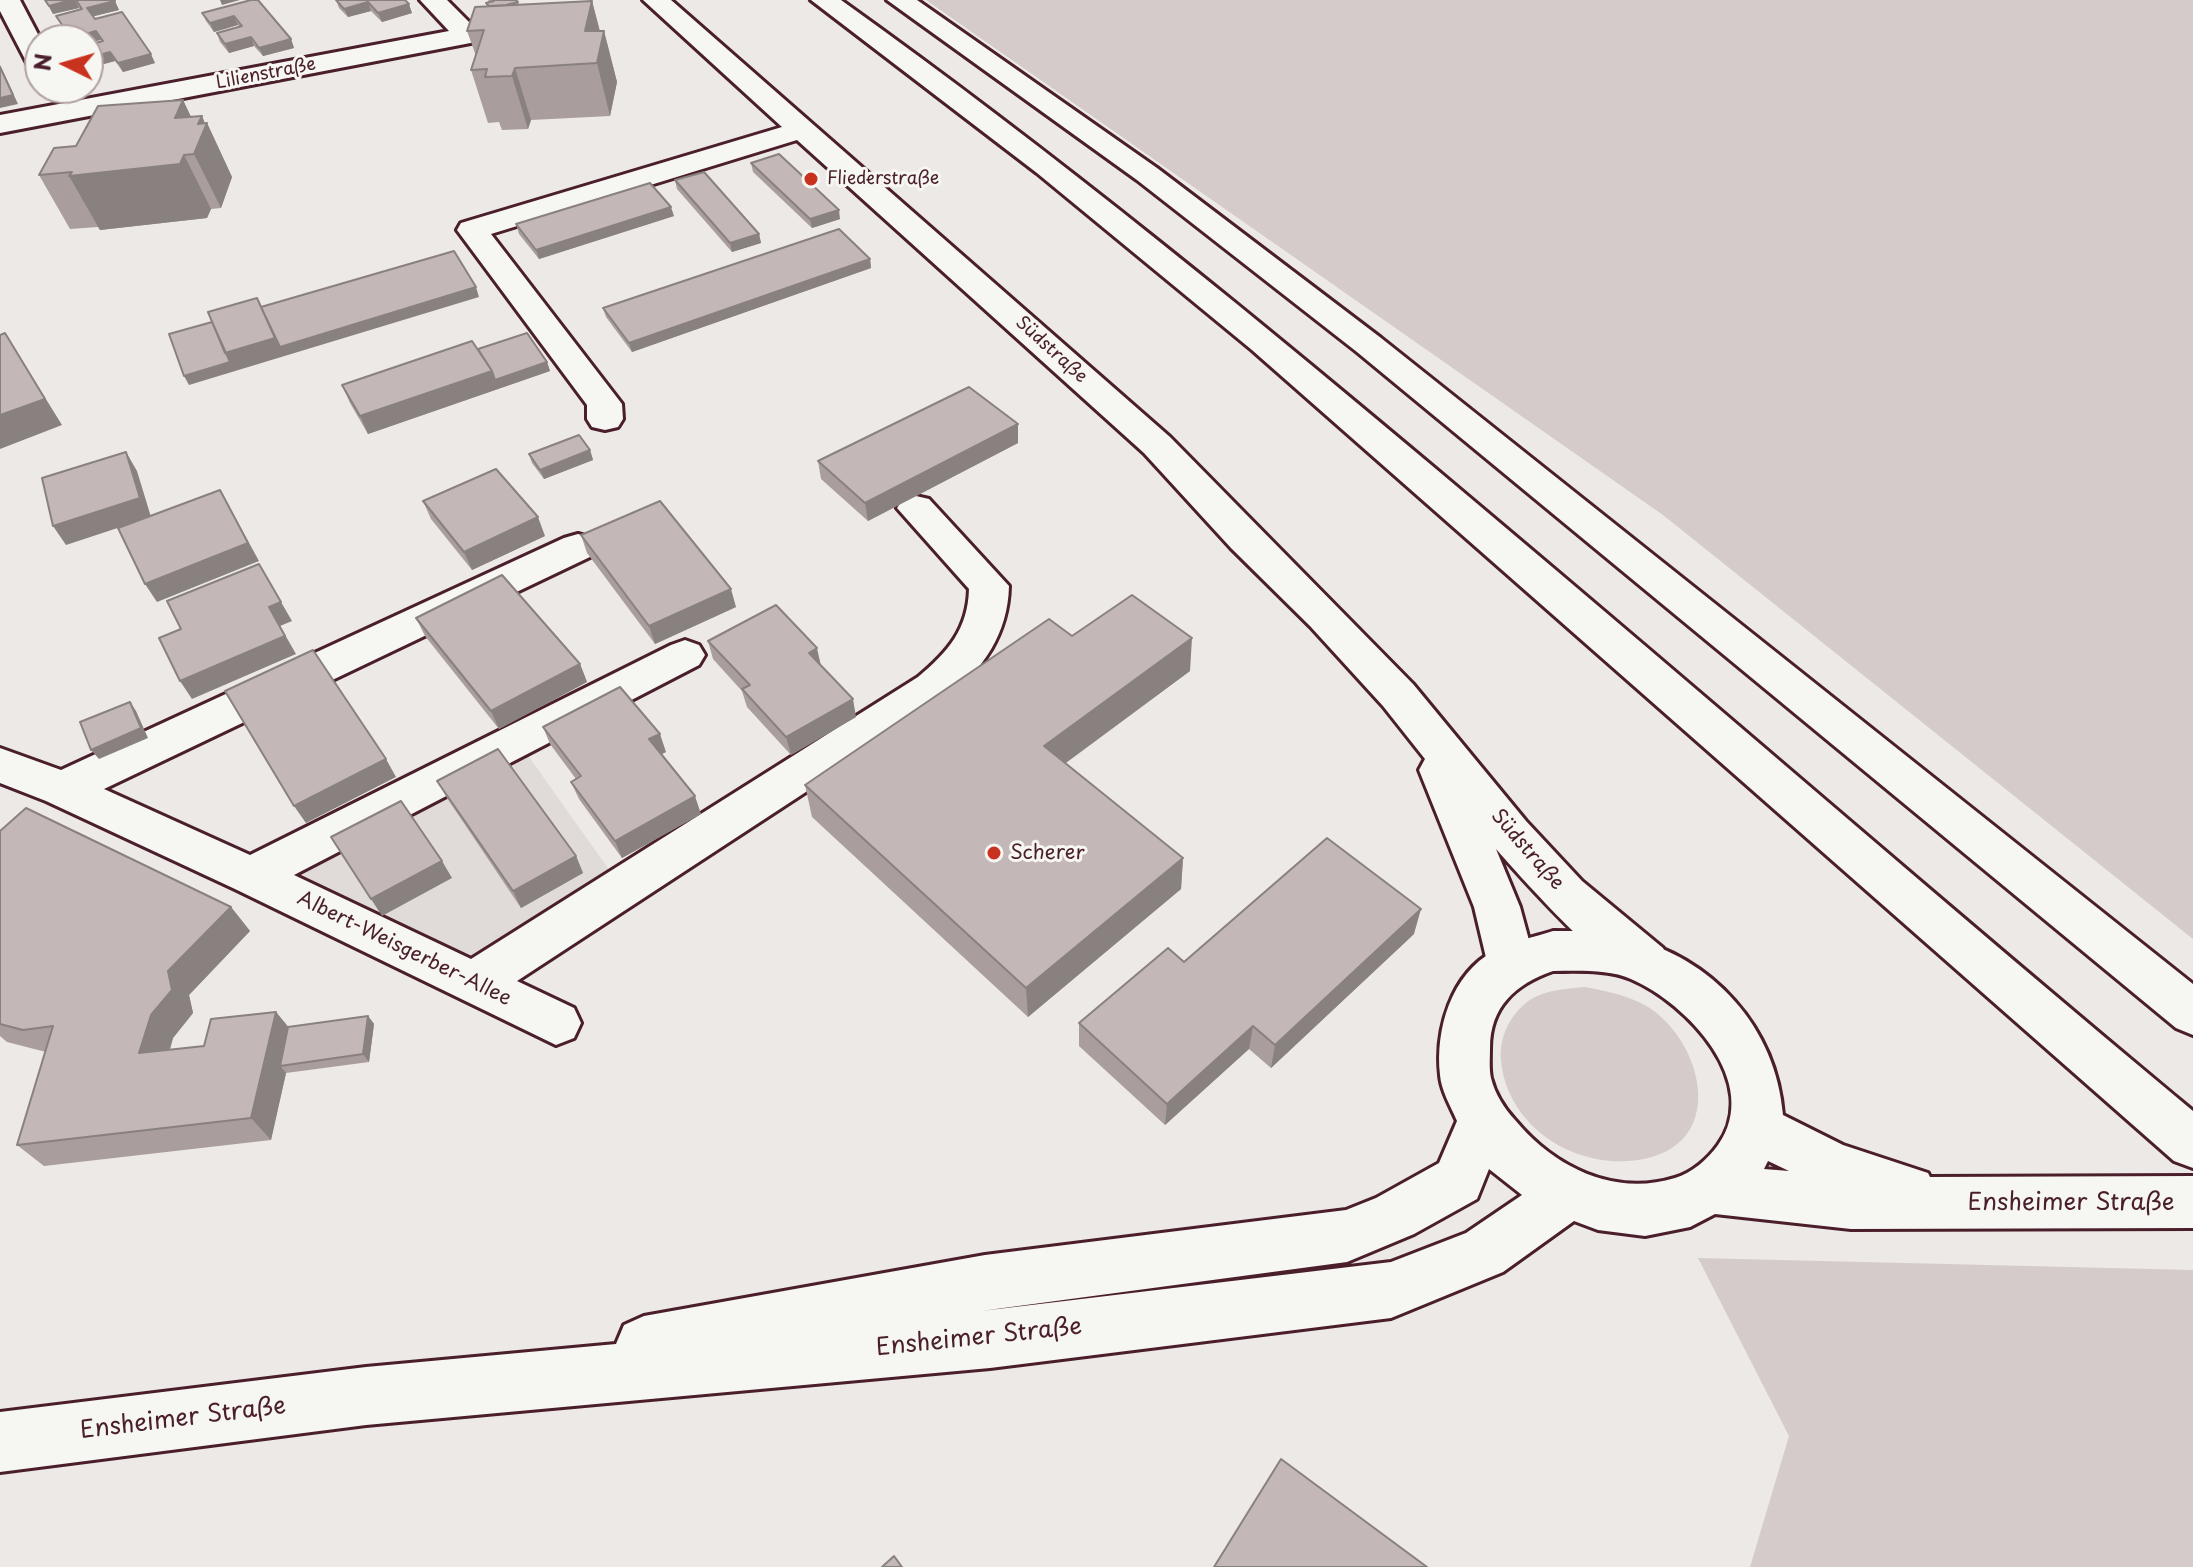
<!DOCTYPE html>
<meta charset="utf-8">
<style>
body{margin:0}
#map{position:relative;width:2193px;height:1567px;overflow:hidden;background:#ece9e6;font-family:"Playpen Sans",sans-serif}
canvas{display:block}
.north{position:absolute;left:24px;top:24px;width:80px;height:80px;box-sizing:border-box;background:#f6f6f2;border:2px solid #b1a0a2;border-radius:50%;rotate:275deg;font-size:22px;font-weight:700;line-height:32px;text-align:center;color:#4a1f2b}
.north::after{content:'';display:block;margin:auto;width:28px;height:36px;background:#c8321e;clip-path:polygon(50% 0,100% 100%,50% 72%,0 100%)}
</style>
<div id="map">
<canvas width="2193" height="1567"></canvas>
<div class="north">N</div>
</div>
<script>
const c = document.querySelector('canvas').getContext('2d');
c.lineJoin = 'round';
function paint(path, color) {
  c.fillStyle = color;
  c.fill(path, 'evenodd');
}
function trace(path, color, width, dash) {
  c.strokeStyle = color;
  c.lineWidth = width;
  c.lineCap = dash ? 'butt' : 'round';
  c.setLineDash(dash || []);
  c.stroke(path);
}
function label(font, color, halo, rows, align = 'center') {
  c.font = font + ' "Playpen Sans",sans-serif';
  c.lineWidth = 6;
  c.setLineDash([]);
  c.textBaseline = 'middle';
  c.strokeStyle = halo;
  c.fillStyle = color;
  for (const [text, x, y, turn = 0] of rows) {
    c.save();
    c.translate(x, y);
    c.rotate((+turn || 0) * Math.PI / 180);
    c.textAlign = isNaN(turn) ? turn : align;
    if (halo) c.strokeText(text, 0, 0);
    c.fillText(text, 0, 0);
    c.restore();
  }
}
paint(new Path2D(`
 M517,740L622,888L477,982L251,876Z`), '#e0dad8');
paint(new Path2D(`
 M926,0H2193V939L1663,515Z
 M1585,987C1606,991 1628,995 1648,1007C1702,1041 1727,1139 1648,1158C1582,1174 1507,1130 1501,1060C1499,1039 1509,1016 1527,1002C1543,990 1565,989 1585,987Z
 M1698,1258L2193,1270V1567H1750L1789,1436Z`), '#d4cbca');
const minor = new Path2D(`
 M0,0H20L41,40L40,71L30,69L27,63L0,11Z
 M420,0H447L473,26L528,16L537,18L541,24L537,30L528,32L0,133V115L449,31Z
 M643,0H671L1170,437L1413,684L1526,821L1582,881L1663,948L1670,963L1663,978C1658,979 1650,984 1645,983C1613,982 1520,876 1496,849L1520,907L1536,966L1529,981L1512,987L1495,981L1488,966L1474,907L1419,770L1425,759L1383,706L1310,626L1231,548L1144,453L797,140L491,234L622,404L623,419L618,427L605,430L592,427L587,419V405L457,230L461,223L782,127Z
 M916,496L929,499L1009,586C1008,634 983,668 948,699L517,981L574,1008L581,1023L574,1038L556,1045L235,889L46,801L0,783V748L61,770L564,538L578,534L592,538L597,547L592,556L104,789L250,855L671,645L685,640L699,645L705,655L699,665L294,875L471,959L918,677C948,652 968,629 969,589L897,508L903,499Z`);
const major = new Path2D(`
 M1553,931C1578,931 1603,931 1627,937C1713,958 1776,1027 1783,1115L1843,1145L1928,1173L1930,1177L2193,1176V1228L1851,1229L1715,1214L1690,1227L1645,1236L1598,1230L1574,1221L1503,1272L1391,1318L990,1368L366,1425L0,1472V1412L366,1367L616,1344L624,1325L644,1316L985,1255L1346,1210L1376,1198L1439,1163L1457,1121C1451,1107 1441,1090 1440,1075C1435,1030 1451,974 1494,951C1512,942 1534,937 1553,931ZM1553,971C1578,971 1608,969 1631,979C1687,1003 1763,1083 1718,1145C1708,1159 1692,1173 1675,1178C1614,1197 1554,1167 1515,1120C1504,1108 1495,1094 1491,1078C1489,1069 1490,1058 1490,1048C1490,1006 1516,984 1553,971ZM1768,1161L1789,1171L1764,1169ZM1489,1169L1522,1195L1466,1233L1391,1262L981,1311L1347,1262L1414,1234L1477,1199Z`);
const highway = new Path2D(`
 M811,0H841C1058,155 1264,324 1468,496C1711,700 1950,909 2193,1111V1168L2174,1161L1252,350L1037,173Z
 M887,0H917L1157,168L1381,338L2193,984V1035L2176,1028L1357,352L1137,180Z`);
trace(minor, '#4a1f2b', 6);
trace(major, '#4a1f2b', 6);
trace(highway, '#4a1f2b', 6);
paint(minor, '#f6f6f2');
paint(major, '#f6f6f2');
paint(highway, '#f6f6f2');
paint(new Path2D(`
 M45,0H114L119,10L93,16L95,19L155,63L123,72L115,61L89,68L88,45L102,41L101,40H71L56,16L81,10L79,8L53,14Z
 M251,0L291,39L294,48L263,56L254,46L229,53L220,42L217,33L239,27L238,25L214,32L206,21L202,13Z
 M336,0H405L412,13L382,22L371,11L348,17L339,8Z
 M488,0H518L519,5L592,1L600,31H604L617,82L610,116L531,120L528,129L502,130L499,122L488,123L471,70L476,56L467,31L487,6L486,3L489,2Z
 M183,100L191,117L202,116L205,124L207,123L232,177L221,208L211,209L207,218L100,230L98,227L70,229L39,175L76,146L158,102Z
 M751,163L840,219L812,228L753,172Z
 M675,180L759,234L761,243L732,252L677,189Z
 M674,216L539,259L519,234L516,224Z
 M870,259L871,268L632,352L606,317L603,308Z
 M478,349L547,362L550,371L368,434L350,403L342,385Z
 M1018,424V443L868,521L821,479L818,461Z
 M590,450L593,460L544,479L532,463L529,454Z
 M423,501L545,536L472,570L431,519Z
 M581,535L736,607L655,644L587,553Z
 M416,618L580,664L587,682L499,729L425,636Z
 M1072,636L1190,671L1066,763L1183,858L1181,889L1028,1017L812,817L805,785Z
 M708,641L821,666L856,717L791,755L747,707L742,691L713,659Z
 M543,727L666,752L661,754L701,814L622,858L579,799L571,782L576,779L550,744Z
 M437,781L576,856L583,873L521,908L447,798Z
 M0,831L231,907L250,931L189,995L193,1013L173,1038L170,1050L204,1046L276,1012L288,1027L368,1016L374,1024L369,1062L286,1073L271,1140L44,1166L17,1145L46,1052L7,1042L0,1036Z
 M1414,934L1271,1068L1249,1049L1165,1125L1079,1046V1023Z`), '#a99d9d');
paint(new Path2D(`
 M71,0H75L79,8L53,14L49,6Z
 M220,0H240L222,5Z
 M115,1L119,10L91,17L87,8Z
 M592,1L602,40L604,31L617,82L610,116L597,63L585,31Z
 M368,2L371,11L348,17L344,9Z
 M409,4L412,13L382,22L378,13Z
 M234,16L238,25L214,32L210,23Z
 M96,31L101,40L88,43V40H72L71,38Z
 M251,37L254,46L229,53L225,44Z
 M291,39L294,48L263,56L259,48Z
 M110,52L115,61L89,68L88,58Z
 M151,54L155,63L123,72L118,63Z
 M0,65L18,104L0,108Z
 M515,68L531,120L528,129L512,76Z
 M183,100L201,138L198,124L202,116L206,126L207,123L232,177L221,208L194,154L175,118Z
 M184,155L211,209L207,218L100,230L69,176Z
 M671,207L674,216L539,259L536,250Z
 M839,210L840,219L812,228L810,219Z
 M759,234L761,243L732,252L730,243Z
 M870,259L871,268L632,352L629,343Z
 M476,287L479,297L189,385L184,376L225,353L275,338L280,347Z
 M5,333L62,425L0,449V415Z
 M547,362L550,371L368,434L360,416L492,371Z
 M1018,424V443L868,521L865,503Z
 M590,450L593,460L544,479L540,470Z
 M126,452L137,471L151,517L66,545L53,526Z
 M220,490L259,561L157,602L145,584Z
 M538,517L545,536L472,570L464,552Z
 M259,564L292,621L280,626L296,654L192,699L180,681L269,607Z
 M731,589L736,607L655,644L649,626Z
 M1192,638L1190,671L1045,778L1044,746Z
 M817,648L821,666L809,653Z
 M580,664L587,682L499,729L491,711Z
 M853,699L856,717L791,755L786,737Z
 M130,702L136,711L148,738L99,759L91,750Z
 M660,734L666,752L656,757L649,739Z
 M386,759L396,777L306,823L294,806Z
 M695,796L701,814L622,858L615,841Z
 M576,856L583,873L521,908L513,891Z
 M1183,858L1181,889L1028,1017L1026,988Z
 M442,861L452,878L382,916L371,899Z
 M231,907L250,931L189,995L193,1013L173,1038L162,1075L139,1053L151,1015L168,971Z
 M1421,909L1414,934L1271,1068L1275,1045Z
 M276,1012L295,1035L280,1066L286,1073L271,1140L251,1118Z
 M368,1016L374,1024L369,1062L363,1054Z
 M1253,1026L1249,1049L1165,1125L1167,1104Z`), '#898080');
const building = new Path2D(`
 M45,0H71L49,6Z
 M76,0H114L115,1L87,8L95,19L122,12L151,54L118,63L110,52L88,58V45L103,41L96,31L71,38L56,16L82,9Z
 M251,0H258L291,39L259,48L251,37L225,44L217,33L242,26L234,16L210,23L202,13Z
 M336,0H405L409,4L378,13L368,2L344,9Z
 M493,0H515L518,2L506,5L489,6L486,3L494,1Z
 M592,1L585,31H604L597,63L515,68L512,76L485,77L487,69L471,70L484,30L467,31L475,7Z
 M0,67L13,95L0,98Z
 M183,100L175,118L202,116L198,124L207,123L194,154L184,155L180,164L69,176L72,172L39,175L54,148L76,146L98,106Z
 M779,154L839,210L810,219L751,163Z
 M704,172L759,234L730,243L675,180Z
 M650,183L671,207L536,250L516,224Z
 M839,229L870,259L629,343L603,308Z
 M454,251L476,287L280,347L261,307Z
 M257,298L275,338L225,353L208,312Z
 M212,322L230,362L184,376L169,334Z
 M5,333L45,399L0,415V335Z
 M527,333L547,362L495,380L492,371L478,349Z
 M472,341L492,371L360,416L342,385Z
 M969,387L1018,424L865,503L818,461Z
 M579,435L590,450L540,470L529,454Z
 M126,452L140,498L53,526L42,478Z
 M496,469L538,517L464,552L423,501Z
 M220,490L248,543L145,584L118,528Z
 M660,501L731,589L649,626L581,535Z
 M259,564L281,602L269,607L285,636L180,681L159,638L181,629L167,601Z
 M502,575L580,664L491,711L416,618Z
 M1132,595L1192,638L1044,746L1183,858L1026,988L805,785L1049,619L1072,636Z
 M776,605L817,648L809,653L853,699L786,737L742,689L750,685L708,641Z
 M313,650L386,759L294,806L225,691Z
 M620,687L660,734L649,739L695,796L615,841L571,782L581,776L543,727Z
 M130,702L141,728L91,750L80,722Z
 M498,749L576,856L513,891L437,781Z
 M401,801L442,861L371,899L331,837Z
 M26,808L231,907L168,971L172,990L151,1015L139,1053L204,1046L211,1019L276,1012L251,1118L17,1145L53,1026L23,1030L0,1024V831Z
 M1327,838L1421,909L1275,1045L1253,1026L1167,1104L1079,1023L1168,948L1184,962Z
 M368,1016L363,1054L280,1066L288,1027Z
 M1281,1459L1427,1567H1214Z
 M894,1556L902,1567H882Z`);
paint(building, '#c4b7b7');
trace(building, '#898080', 2);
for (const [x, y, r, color] of [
 [811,179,8,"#c8321e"],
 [994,853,8,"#c8321e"]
]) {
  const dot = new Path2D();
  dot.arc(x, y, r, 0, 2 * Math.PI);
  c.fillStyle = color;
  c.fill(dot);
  trace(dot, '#f6f6f2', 3);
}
label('18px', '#4a1f2b', '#f6f6f2', [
 ["Lilienstraße",266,74,-11],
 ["Südstraße",1051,350,42]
]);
label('18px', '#4a1f2b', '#f6f6f2', [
 ["Fliederstraße",827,179]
], 'left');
label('20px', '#4a1f2b', '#f6f6f2', [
 ["Südstraße",1527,850,49],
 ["Albert-Weisgerber-Allee",404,949,26]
]);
label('20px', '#4a1f2b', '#f6f6f2', [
 ["Scherer",1010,853]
], 'left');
label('24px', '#4a1f2b', '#f6f6f2', [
 ["Ensheimer Straße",2071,1203],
 ["Ensheimer Straße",979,1338,-6],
 ["Ensheimer Straße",183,1419,-7]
]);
</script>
